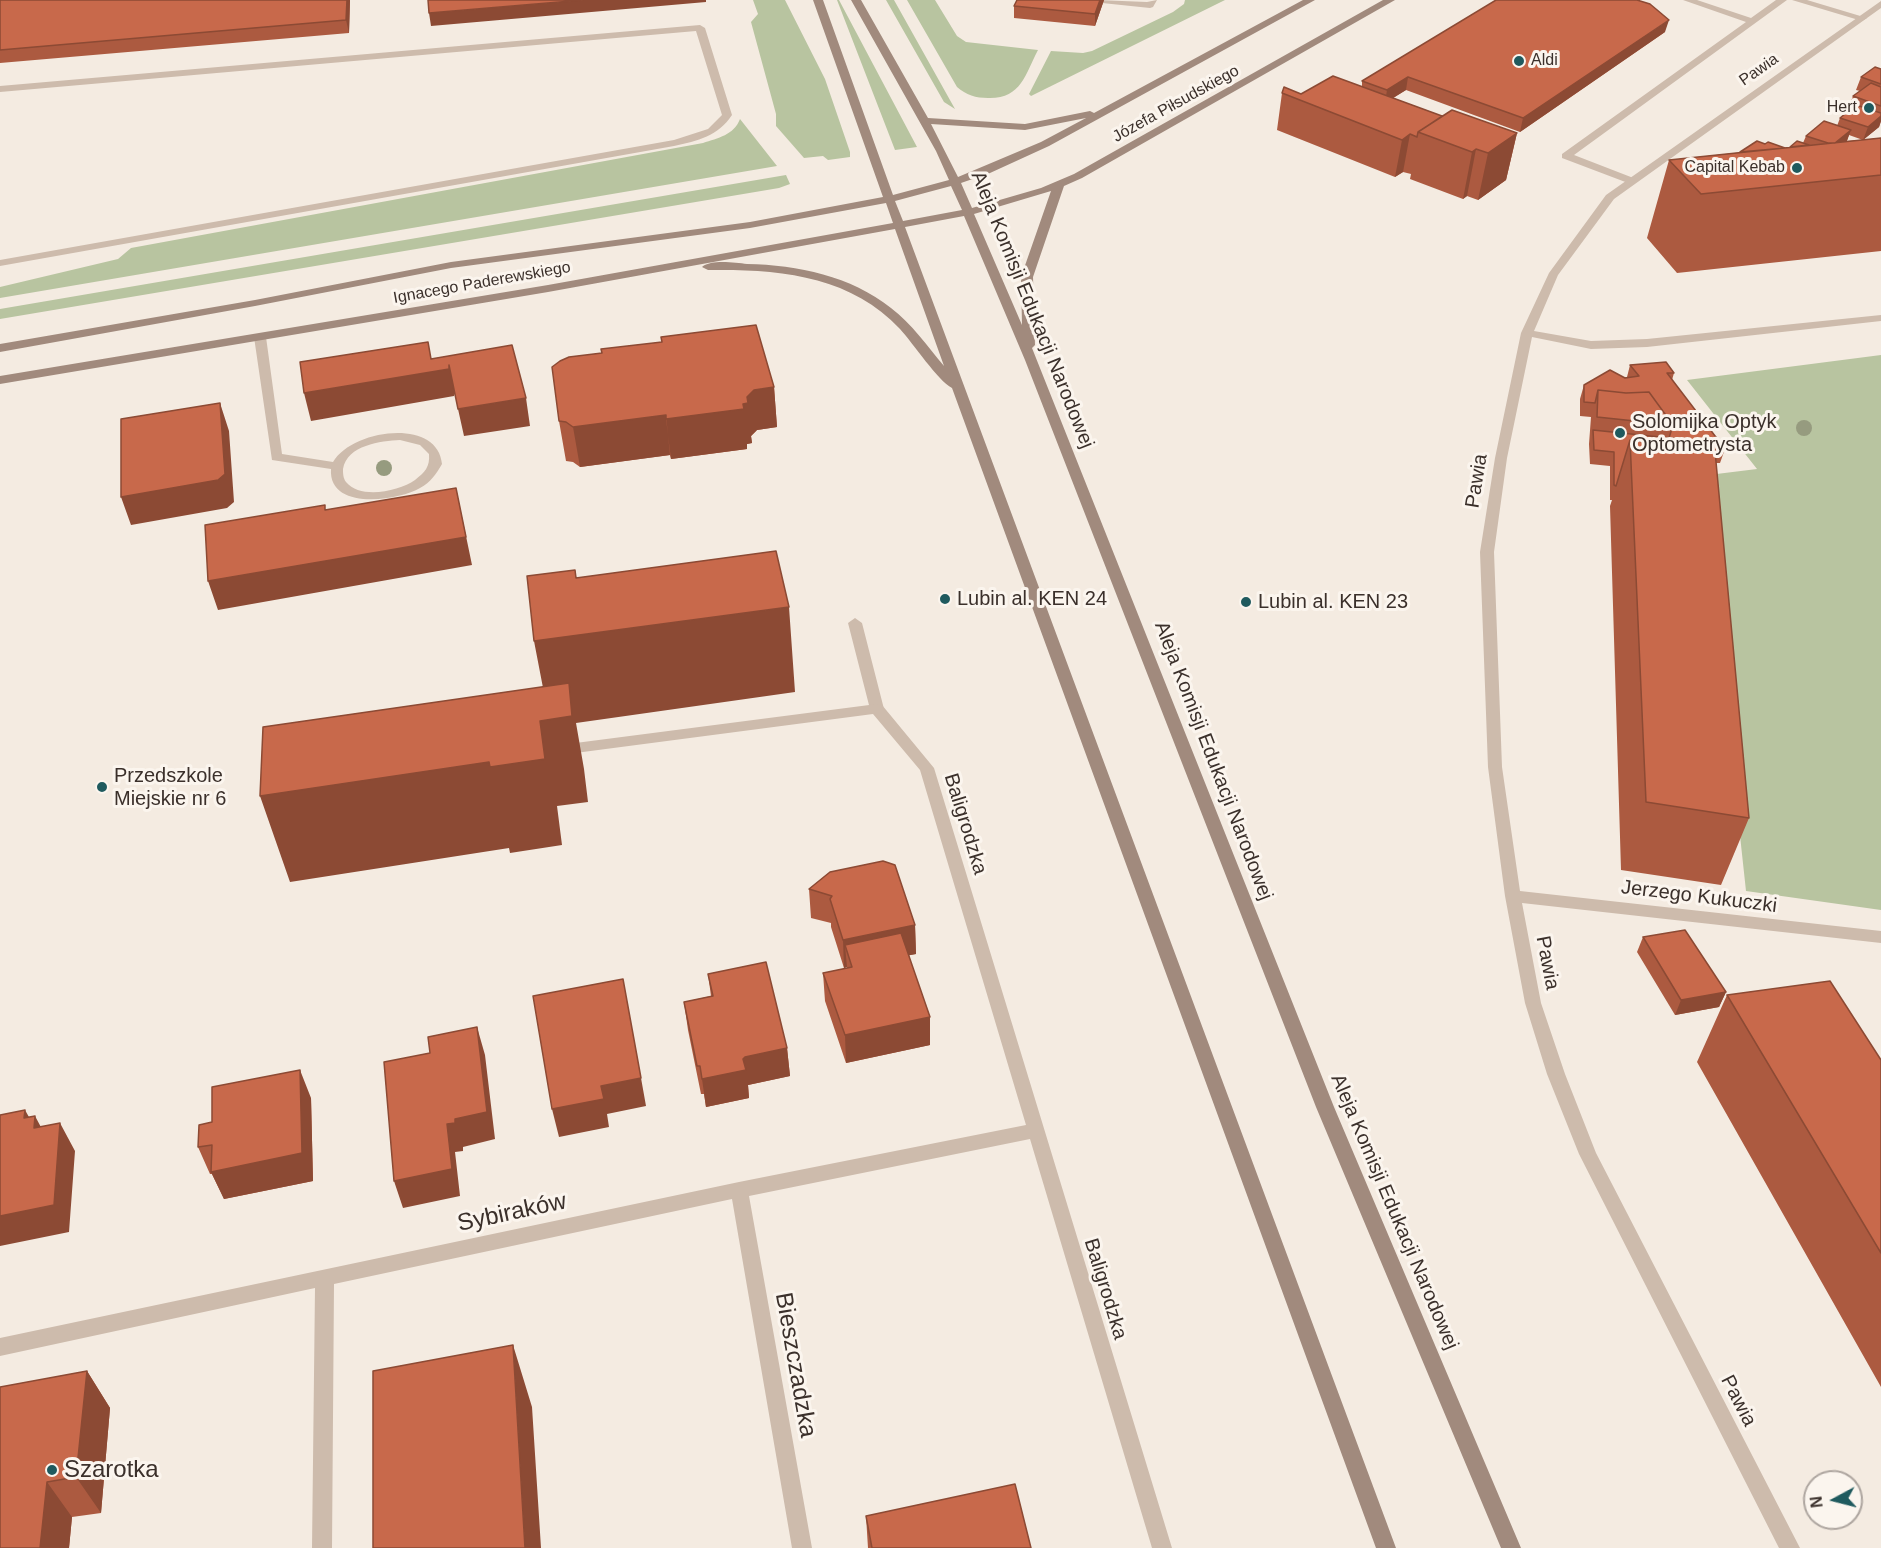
<!DOCTYPE html>
<meta charset="utf-8">
<style>
body{margin:0}
#map{position:relative;width:1881px;height:1548px;overflow:hidden;background:#f4ebe1;font-family:Arial,sans-serif}
canvas{display:block}
.north{position:absolute;left:1803px;top:1470px;width:60px;height:60px;box-sizing:border-box;background:#fbf5ee;border:2px solid #aea6a0;border-radius:50%;rotate:263deg;font-size:16px;font-weight:700;line-height:24px;text-align:center;color:#3b302b}
.north::after{content:'';display:block;margin:auto;width:21px;height:27px;background:#1f5a5e;clip-path:polygon(50% 0,100% 100%,50% 72%,0 100%)}
</style>
<div id="map">
<canvas width="1881" height="1548"></canvas>
<div class="north">N</div>
</div>
<script>
const c = document.querySelector('canvas').getContext('2d');
c.lineJoin = 'round';
function paint(path, color) {
  c.fillStyle = color;
  c.fill(path, 'evenodd');
}
function trace(path, color, width, dash) {
  c.strokeStyle = color;
  c.lineWidth = width;
  c.lineCap = dash ? 'butt' : 'round';
  c.setLineDash(dash || []);
  c.stroke(path);
}
function label(font, color, halo, rows, align = 'center') {
  c.font = font + ' Arial,sans-serif';
  c.lineWidth = 6;
  c.setLineDash([]);
  c.textBaseline = 'middle';
  c.strokeStyle = halo;
  c.fillStyle = color;
  for (const [text, x, y, turn = 0] of rows) {
    c.save();
    c.translate(x, y);
    c.rotate((+turn || 0) * Math.PI / 180);
    c.textAlign = isNaN(turn) ? turn : align;
    if (halo) c.strokeText(text, 0, 0);
    c.fillText(text, 0, 0);
    c.restore();
  }
}
paint(new Path2D(`
 M753,0H785L825,79L850,152V157L828,160L823,156L804,158L776,126V114L751,22L758,14Z
 M837,0H839L917,147L895,150Z
 M886,0H894L955,109L944,102Z
 M907,0H935L957,36L966,42L1038,50C1025,75 1021,99 988,98C976,98 966,95 957,87Z
 M1185,0H1225L1031,96L1029,94L1051,51L1083,53L1092,51L1173,12L1184,4Z
 M740,119L777,166L0,298V287L118,259L131,248L703,143C718,138 734,135 740,119Z
 M786,175L790,184L779,188L0,319V309Z
 M1881,355V910L1746,891L1705,512L1676,479L1757,469L1687,380Z`), '#b8c4a0');
paint(new Path2D(`
 M1097,0L1147,2L1157,0L1153,7L1150,8L1102,3Z
 M1683,0H1697L1751,18L1776,0H1787L1574,155L1636,179V183H1628L1562,158V154L1746,22Z
 M1792,0H1807L1867,18L1862,21Z
 M700,25L705,28L732,115C718,136 698,141 674,146L0,266V260L674,140L708,129L722,115L696,31L0,92V86Z
 M260,333L266,337L282,454L333,462C352,429 438,417 442,464C436,474 431,482 420,488C398,501 328,511 331,469L272,460L254,337ZM400,440L420,445L429,454C430,467 425,472 415,480C399,491 361,500 346,482C343,478 343,473 343,469C347,445 381,441 400,440Z
 M855,618L862,623L884,709L877,714L870,709L848,623Z`), '#cdbbac');
paint(new Path2D(`
 M1881,1V8L1614,199L1558,275L1534,331L1591,341L1647,339L1881,315V321L1647,347L1591,349L1532,337L1507,458L1494,552L1502,767L1520,891L1881,931V943L1522,903L1541,1003L1565,1074L1596,1153L1800,1548H1779L1579,1154L1547,1074L1525,1003L1505,896L1488,767L1480,552L1495,458L1521,333L1549,273L1606,195Z
 M877,704L882,705L934,768L1172,1548H1152L1030,1139L749,1196L812,1548H792L732,1199L334,1284L332,1548H312L315,1288L0,1356V1338L739,1182L1026,1125L920,770L873,714L560,755L553,750L560,745Z`), '#cdbbac');
paint(new Path2D(`
 M813,0H823L893,195L949,180L936,151L851,0H861L928,118L1025,124L1090,111L1094,113L1303,0H1315L1049,146L990,173L961,183L972,208L1041,188L1074,174L1383,0H1395L1082,178L1064,186L1033,277L1035,345L1032,348L1334,1107L1521,1548H1501L1316,1107L1025,360L964,216L905,227L1396,1548H1376L952,388C938,381 913,343 900,329C850,275 778,269 708,270L702,267C712,259 735,263 747,264C798,265 851,276 891,308C912,324 927,346 944,366L895,229L548,292L0,384V376L548,285L893,223L886,203L750,228L451,268L255,306L0,352V344L255,300L451,262L750,222L883,197ZM1086,118L1041,142L958,177L931,124L1025,130ZM951,186L962,210L903,221L895,201ZM1051,191L1021,277L1022,325L974,214Z`), '#a18a7d');
c.fillStyle = '#969b7f';
for (const [x, y] of [
 [1804,428],
 [384,468]
]) {
  c.beginPath();
  c.arc(x, y, 8, 0, 2 * Math.PI);
  c.fill();
}
paint(new Path2D(`
 M0,0H350L349,33L0,63Z
 M1017,0H1104L1095,26L1014,18V6Z
 M1665,32L1520,132L1406,90L1393,98L1442,116L1517,133L1506,180L1478,200L1467,196L1463,199L1410,179L1411,174L1403,172L1395,177L1277,130L1282,93L1301,94L1362,87V81Z
 M1881,69V121L1879,127L1863,140L1849,135L1847,141L1881,138V251L1677,273L1647,238L1669,160L1790,147L1803,143L1806,136L1837,126L1840,118L1850,110L1848,109L1853,96L1860,91L1856,90L1861,77Z
 M1630,365L1674,373L1672,380L1725,449L1720,463H1716L1749,818L1721,885L1621,870L1610,506L1612,500H1610V466L1590,464L1589,444L1591,417L1580,416V399L1584,385L1627,377Z
 M774,387L777,427L757,430L751,436L752,443L747,444V449L671,459L670,455L580,467L573,462L566,461L559,421Z
 M830,872L915,925L916,954L909,955L930,1045L846,1063L825,1001L823,973L847,968V967L844,968L831,927V923L811,918L809,889Z
 M1643,937L1726,992L1719,1007L1675,1015L1637,952Z
 M708,974L787,1048L790,1076L748,1085L749,1098L706,1107L704,1094H701L688,1030L684,1002L711,996Z
 M1727,995L1881,1060V1387L1697,1062Z
 M311,1098L313,1181L224,1199L212,1174H210L198,1147L212,1122Z
 M87,1371L110,1408L101,1513L72,1517L69,1548H0Z
 M866,1516L1031,1548H868Z`), '#ac5a40');
paint(new Path2D(`
 M347,0H350L349,33L346,20Z
 M583,0H706V2L431,26L429,13Z
 M1100,0H1104L1095,26V14Z
 M1669,20L1665,32L1520,132L1523,118Z
 M1408,77L1406,90L1385,103L1387,90Z
 M1881,113V121L1879,127L1863,140L1868,127Z
 M1851,130L1846,143L1832,145Z
 M1517,133L1506,180L1478,200L1488,153Z
 M1410,134L1403,172L1395,177L1402,140Z
 M1476,149L1467,196L1463,199L1472,152Z
 M449,365L455,393L454,396L311,421L304,393L434,371Z
 M774,387L777,427L757,430L751,436L752,443L747,444V449L671,459L666,419L743,404L747,397L754,390Z
 M526,398L530,426L464,436L458,409Z
 M220,403L229,431L234,502L227,508L131,525L121,497Z
 M666,415L670,455L580,467L573,427Z
 M1669,438H1674L1670,452Z
 M456,488L472,565L218,610L208,581Z
 M575,570L586,634L789,607L795,692L576,723L584,769L588,802L557,806L562,845L510,853L509,848L290,882L260,796L540,721L549,719L534,641Z
 M915,925L916,954L852,966L845,945L847,967L844,968L843,940Z
 M1726,992L1719,1007L1675,1015L1681,1000Z
 M930,1017V1045L846,1063L845,1035Z
 M477,1027L485,1055L495,1139L463,1147V1151L455,1152L460,1196L403,1208L394,1181L447,1124L455,1119Z
 M787,1048L790,1076L748,1085L749,1098L706,1107L702,1079L743,1059L745,1057Z
 M300,1070L311,1098L313,1181L224,1199L211,1172Z
 M641,1078L646,1106L607,1114L609,1127L559,1137L552,1109L601,1086Z
 M25,1110L34,1126L35,1116L50,1144L24,1118Z
 M60,1123L75,1151L69,1232L0,1246V1216Z
 M513,1345L532,1407L541,1548H525Z
 M87,1371L110,1408L101,1513L76,1477Z
 M47,1482L72,1517L69,1548H40Z`), '#8c4a34');
const building = new Path2D(`
 M0,0H347L346,20L0,50Z
 M428,0H583L429,13Z
 M1017,0H1100L1095,14L1014,6Z
 M1496,0H1637L1650,4L1669,20L1523,118L1408,77L1387,90L1362,81Z
 M1875,67L1881,69V84L1861,77Z
 M1333,76L1442,116L1418,132L1417,137L1410,134L1402,140L1282,93L1284,87L1301,94Z
 M1871,83L1881,87V106L1853,96Z
 M1856,105L1881,113V116L1868,127L1840,118Z
 M1452,110L1517,133L1488,153L1476,149L1472,152L1418,132Z
 M1824,121L1851,130L1835,143H1828L1806,136Z
 M1881,138V175L1701,194L1669,160Z
 M1757,141L1765,144L1768,142L1785,148L1740,152Z
 M1797,141L1809,145L1790,147Z
 M756,325L774,387L754,390L747,397L748,403L743,404L744,409L666,419V415L573,427L566,422L559,421L552,367L560,361L569,357L602,353L601,349L662,342L661,337Z
 M428,342L431,359L512,345L526,398L458,409L449,365V369L304,393L300,362Z
 M1666,362L1674,373H1667L1725,449L1710,450L1681,446L1674,438H1669L1673,425L1649,392L1626,393L1598,390L1595,403L1584,402V385L1610,370L1625,378L1639,376L1630,365Z
 M1598,390L1626,393L1649,392L1673,425L1597,417Z
 M220,403L225,474L218,480L121,497V419Z
 M1593,430L1669,438L1671,445L1630,440L1616,486L1614,485V452L1594,450Z
 M1630,440L1715,451L1749,818L1646,802Z
 M456,488L466,537L208,581L205,525L325,505V510Z
 M776,551L789,607L534,641L527,576L575,570L576,578Z
 M569,683L572,716L540,721L545,759L490,767L489,762L260,796L263,727Z
 M883,861L895,865L915,925L843,940L830,899L832,896L809,889L830,872Z
 M1685,930L1726,992L1681,1000L1643,937Z
 M901,933L930,1017L845,1035L823,973L852,967L845,945Z
 M766,962L787,1048L745,1057L743,1059L746,1070L702,1079L700,1066H697L684,1002L713,996L708,974Z
 M623,979L641,1078L601,1086L604,1099L552,1109L533,996Z
 M1830,981L1881,1060V1253L1727,995Z
 M477,1027L487,1112L455,1119V1123L447,1124L452,1169L394,1181L384,1062L430,1053L428,1037Z
 M300,1070L302,1153L211,1172L212,1145L198,1147L199,1125L212,1122V1087Z
 M25,1110L24,1118L35,1116L34,1128L60,1123L54,1205L0,1216V1115Z
 M513,1345L525,1548H373V1371Z
 M87,1371L76,1477L47,1482L40,1548H0V1387Z
 M1015,1484L1031,1548H872L866,1516Z`);
paint(building, '#c8694b');
trace(building, '#8c4a34', 1.5);
for (const [x, y, r, color] of [
 [1519,61,6,"#1f5a5e"],
 [1869,108,6,"#1f5a5e"],
 [1797,168,6,"#1f5a5e"],
 [1620,433,6,"#1f5a5e"],
 [945,599,6,"#1f5a5e"],
 [1246,602,6,"#1f5a5e"],
 [102,787,6,"#1f5a5e"],
 [52,1470,6,"#1f5a5e"]
]) {
  const dot = new Path2D();
  dot.arc(x, y, r, 0, 2 * Math.PI);
  c.fillStyle = color;
  c.fill(dot);
  trace(dot, '#fbf5ee', 2);
}
label('16px', '#3b302b', '#fbf5ee', [
 ["Aldi",1531,61,"left"],
 ["Hert",1857,108],
 ["Capital Kebab",1785,168]
], 'right');
label('16px', '#3b302b', '#fbf5ee', [
 ["Pawia",1759,70,-35],
 ["Józefa Piłsudskiego",1176,104,-29],
 ["Ignacego Paderewskiego",482,283,-10]
]);
label('20px', '#3b302b', '#fbf5ee', [
 ["Aleja Komisji Edukacji Narodowej",1032,310,68],
 ["Pawia",1477,481,-81],
 ["Aleja Komisji Edukacji Narodowej",1213,761,69],
 ["Baligrodzka",965,824,73],
 ["Jerzego Kukuczki",1699,897,7],
 ["Pawia",1547,963,79],
 ["Aleja Komisji Edukacji Narodowej",1394,1212,67],
 ["Baligrodzka",1105,1289,73],
 ["Pawia",1738,1401,63]
]);
label('20px', '#3b302b', '#fbf5ee', [
 ["Solomijka Optyk",1632,422],
 ["Optometrysta",1632,445],
 ["Lubin al. KEN 24",957,599],
 ["Lubin al. KEN 23",1258,602],
 ["Przedszkole",114,776],
 ["Miejskie nr 6",114,799]
], 'left');
label('24px', '#3b302b', '#fbf5ee', [
 ["Sybiraków",512,1213,-12],
 ["Bieszczadzka",795,1365,80]
]);
label('24px', '#3b302b', '#fbf5ee', [
 ["Szarotka",64,1470]
], 'left');
</script>
